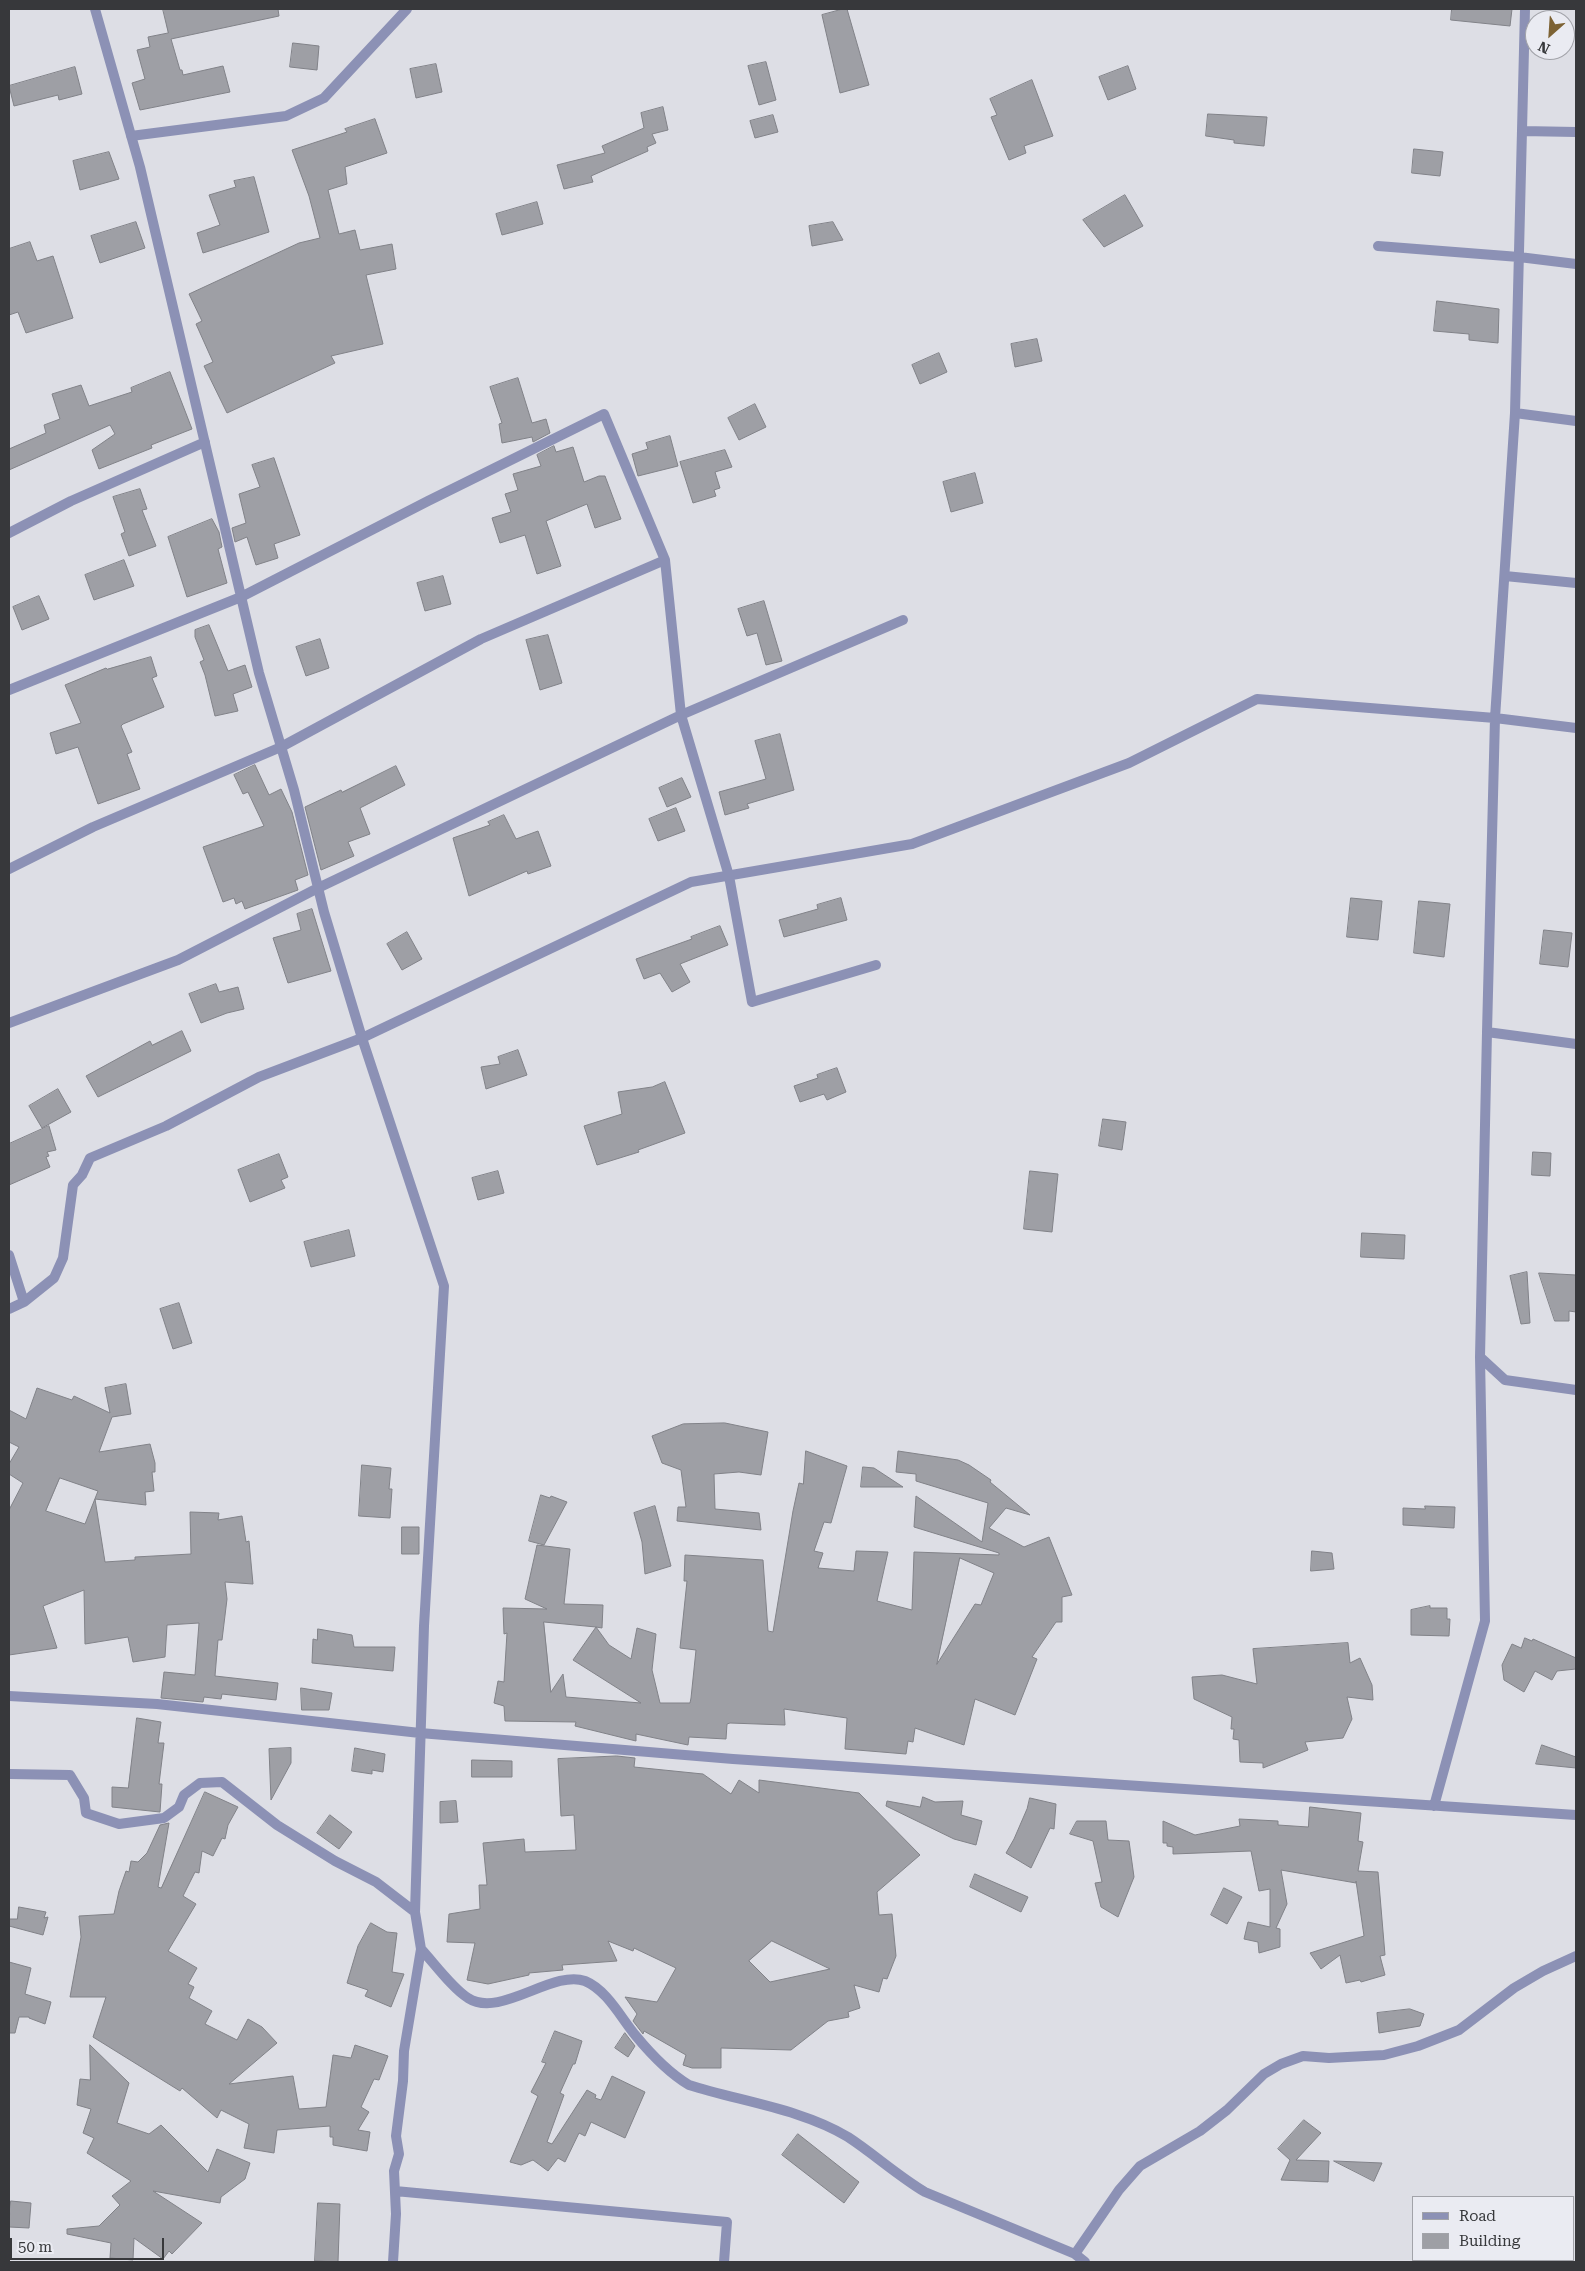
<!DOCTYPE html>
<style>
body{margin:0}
#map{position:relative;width:1585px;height:2271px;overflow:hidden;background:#dddee5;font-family:"Roboto Serif",serif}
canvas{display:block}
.frame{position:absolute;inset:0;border:10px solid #37383b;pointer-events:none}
.legend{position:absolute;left:1412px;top:2196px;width:162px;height:65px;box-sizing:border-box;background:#eaebf2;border:1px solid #a2a3a9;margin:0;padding:6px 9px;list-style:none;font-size:15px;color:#37383b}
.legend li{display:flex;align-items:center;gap:10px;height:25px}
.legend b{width:25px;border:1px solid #a2a3a9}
.north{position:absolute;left:1525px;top:10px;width:50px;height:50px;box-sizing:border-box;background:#eaebf2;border:1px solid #a2a3a9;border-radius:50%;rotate:206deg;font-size:14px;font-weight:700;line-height:20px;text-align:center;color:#37383b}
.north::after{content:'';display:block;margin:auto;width:18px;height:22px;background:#7d6234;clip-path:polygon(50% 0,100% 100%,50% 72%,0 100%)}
.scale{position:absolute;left:10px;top:2238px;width:154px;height:22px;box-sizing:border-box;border:2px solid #37383b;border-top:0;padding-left:6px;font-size:15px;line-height:18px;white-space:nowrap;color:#37383b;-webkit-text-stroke:4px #eaebf2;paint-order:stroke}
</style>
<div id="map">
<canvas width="1585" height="2271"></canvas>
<div class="frame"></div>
<ul class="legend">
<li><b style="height:6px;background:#8c91b5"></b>Road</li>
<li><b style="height:14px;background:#9e9fa5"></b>Building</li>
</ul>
<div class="north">N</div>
<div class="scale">50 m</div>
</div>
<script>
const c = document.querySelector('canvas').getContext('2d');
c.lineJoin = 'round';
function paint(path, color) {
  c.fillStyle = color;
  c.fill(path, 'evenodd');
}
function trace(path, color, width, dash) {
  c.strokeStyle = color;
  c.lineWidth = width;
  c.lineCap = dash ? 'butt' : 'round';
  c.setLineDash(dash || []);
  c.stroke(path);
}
const building = new Path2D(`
 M163,9H278L279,16L171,39L180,70H182L183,75L223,66L230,92L140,110L132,83L145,79L137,50L150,47L148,37L168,33Z
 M843,9H847L869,85L840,93L822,15Z
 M1452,9H1512L1510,26L1451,20Z
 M293,43L319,46L317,70L290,67Z
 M766,62L776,100L759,105L748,66Z
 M436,64L442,92L416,98L410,69Z
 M1128,66L1136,89L1108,100L1099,77Z
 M75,67L82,94L59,100L58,95L14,106L9,86Z
 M1032,80L1053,136L1024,146L1026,153L1009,160L991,117L997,115L990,99Z
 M663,107L668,130L652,134L656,143L647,147L648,151L591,176L593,182L564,189L557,165L605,153L602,146L644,128L641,113Z
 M1208,114L1267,117L1264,146L1234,143V140L1206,136Z
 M773,115L778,132L755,138L750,121Z
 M375,119L387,153L345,167L347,184L328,190L339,234L355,230L360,250L392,244L396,269L366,275L383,344L331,356L335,363L227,413L204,366L213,362L196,324L202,321L189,294L299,243L320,238L309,196L292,150L347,132L345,129Z
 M1414,149L1443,152L1440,176L1412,173Z
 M109,152L119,179L80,190L73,161Z
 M254,177L269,232L203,253L197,233L220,225L209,195L236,187L234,181Z
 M1125,195L1143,226L1104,247L1083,220Z
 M537,202L543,224L502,235L496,214Z
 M136,222L145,248L100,263L91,236Z
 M833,222L843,240L812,246L809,226Z
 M30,242L37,261L53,256L73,318L26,333L18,312L9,315V249Z
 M1437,301L1499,309L1498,343L1469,340V334L1434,331Z
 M1037,339L1042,361L1015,367L1011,344Z
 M939,353L947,372L920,384L912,365Z
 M170,372L192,429L151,445L152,448L99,469L92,450L115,434L110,425L9,470V449L46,433L44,425L60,419L52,394L81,385L89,406L132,392L131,388Z
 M518,378L532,423L546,419L550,433L533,442L532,437L502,443L499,424L502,423L490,387Z
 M755,404L766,427L739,440L728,418Z
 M670,436L678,466L638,476L632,454L648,449L646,443Z
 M554,446L556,452L573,447L584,482L599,476H605L621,519L595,528L587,504L546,521L561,566L537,574L525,535L500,543L492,518L511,512L505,494L518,490L513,474L541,466L537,455Z
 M725,450L732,467L715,472L720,488L714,490L716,496L693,503L680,462Z
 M274,458L300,535L274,544L278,558L256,565L247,537L235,542L232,528L246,523L239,494L260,487L252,465Z
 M975,473L983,503L951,512L943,482Z
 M140,489L147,509L142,510L156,546L129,556L121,534L125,532L113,497Z
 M212,519L219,532L222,547L218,549L227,583L187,597L168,537Z
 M124,560L134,586L94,600L85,575Z
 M443,576L451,604L425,611L417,583Z
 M39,596L49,619L22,630L13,607Z
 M764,601L782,661L766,665L757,633L747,636L738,609Z
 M209,625L228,671L245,665L252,687L233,694L238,711L215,716L205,675L200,662L204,660L195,637V630Z
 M548,635L562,683L540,690L526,640Z
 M320,639L329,668L306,676L296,647Z
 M151,657L157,676L152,678L164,707L123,724L121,726L132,752L127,754L140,789L98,804L78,747L56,754L50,733L81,723L65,685L106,668L107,669Z
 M780,734L794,790L747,804L749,808L725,815L719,792L766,779L755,741Z
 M255,765L269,795L281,789L292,812L308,875L295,880L298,890L245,909L242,901L236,904L234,898L223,902L203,847L264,826L248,792L243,794L234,775Z
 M396,766L405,785L360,808L370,834L348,842L354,856L321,870L305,807L341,790L342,792Z
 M682,778L691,797L667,807L659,788Z
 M676,808L685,831L658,841L649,819Z
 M504,815L516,839L538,831L551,866L528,874L527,871L469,896L453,838L490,825L488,822Z
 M841,898L847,920L784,937L779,920L818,909L817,905Z
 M1351,898L1382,901L1378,940L1347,937Z
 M1419,901L1450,904L1444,957L1414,953Z
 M312,909L331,971L288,983L273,938L301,930L297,914Z
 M720,926L728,945L680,964L690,982L672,992L660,973L644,979L636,959L692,939L691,937Z
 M1544,930L1572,933L1568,967L1540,964Z
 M407,932L422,959L402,970L387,944Z
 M216,984L219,992L238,987L244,1009L227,1013L201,1023L189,994Z
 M182,1031L191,1051L98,1097L86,1076L150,1041L152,1045Z
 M518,1050L527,1075L486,1089L481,1067L500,1064L498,1057Z
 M837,1068L846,1092L827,1100L824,1094L800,1102L794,1086L818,1078L817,1075Z
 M665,1082L685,1133L638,1150L639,1152L597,1165L584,1126L622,1114L618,1092L652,1087Z
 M58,1089L71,1112L42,1128L29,1106Z
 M1103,1119L1126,1122L1122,1150L1099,1146Z
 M49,1126L56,1150L47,1152L49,1156L46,1157L50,1167L9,1185V1144Z
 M1533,1152L1551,1153L1550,1176L1532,1175Z
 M279,1154L288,1177L281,1180L285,1188L250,1202L238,1170Z
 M498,1171L504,1193L478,1200L472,1178Z
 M1030,1171L1058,1174L1052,1232L1024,1229Z
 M349,1230L355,1256L311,1267L304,1242Z
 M1362,1233L1405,1235L1404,1259L1361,1257Z
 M1527,1272L1530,1323L1521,1324L1510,1276Z
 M1539,1273L1576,1275V1312L1569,1311V1321H1555Z
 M179,1303L192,1343L173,1349L160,1309Z
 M126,1384L131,1414L112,1417L99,1452L150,1444L155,1463V1472H152L154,1491L145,1492L146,1505L95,1499L105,1562L135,1560V1557L191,1554L190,1512L219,1513L218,1520L242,1516L246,1542L249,1541L253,1584L225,1582L227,1599L222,1640H218L215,1676L278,1683L276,1700L222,1694L221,1699L204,1697L203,1702L161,1698L164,1672L195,1675L199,1623L167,1625L165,1657L133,1662L128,1637L85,1644L84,1590L43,1606L57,1648L9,1655V1510L23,1483L9,1474V1464L19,1447L9,1442V1410L26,1419L37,1388L72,1400L74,1396L110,1413L105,1388ZM60,1478L98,1491L85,1524L46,1511Z
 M725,1423L768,1432L761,1475L739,1472L714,1474L715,1509L759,1513L761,1530L677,1521L678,1507H686L681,1470L662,1463L652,1436L683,1424Z
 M806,1451L847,1466L831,1523L824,1522L814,1551L823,1553L818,1568L854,1571L856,1551L888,1552L877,1601L912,1610L914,1552L999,1555V1553L914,1527L916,1496L982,1542L988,1503L916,1481V1474L896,1472L898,1451L958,1460L969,1465L991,1480L990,1482L1030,1515L1006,1508L989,1528L1024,1547L1049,1537L1072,1595L1062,1597V1622H1056L1032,1657L1037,1659L1015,1715L975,1699L964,1745L915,1728L913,1742L908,1741L906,1754L845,1749L847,1718L784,1709L785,1725L730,1723L727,1724L726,1739L689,1737L688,1745L636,1734V1741L575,1726L576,1722L505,1721L504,1706L494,1703L498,1681L504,1682L507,1633L504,1634L503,1608L547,1609L525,1599L537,1545L570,1549L564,1604L603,1605L602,1628L596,1627L609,1645L631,1659L637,1628L656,1634L652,1670L660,1703H690L691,1698L696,1650L680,1648L687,1581H684L685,1555L763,1560L768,1631L773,1632L793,1511L799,1483L803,1484ZM960,1558L994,1573L981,1605L975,1604L937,1664ZM544,1622L596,1627L573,1660L641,1703L566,1697L563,1674L551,1692Z
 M362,1465L391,1468L389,1489H392L390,1518L359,1516Z
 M863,1467L874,1468L903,1487H861Z
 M541,1495L550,1498L551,1496L567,1502L544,1545L529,1541Z
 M655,1506L671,1566L645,1574L642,1542L634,1513Z
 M1425,1506L1455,1507L1454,1528L1403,1525V1508L1425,1509Z
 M402,1527H419V1554H402Z
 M1312,1551L1332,1553L1334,1569L1311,1571Z
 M1430,1606V1608H1447V1619H1450L1449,1636L1411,1635V1610Z
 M318,1629L352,1635L354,1647H395L393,1671L312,1663L313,1639L317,1640Z
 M1525,1638L1532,1641L1533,1639L1576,1658V1669L1557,1671L1552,1680L1535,1671L1524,1692L1504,1680L1502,1665L1512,1644L1521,1648Z
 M1348,1643L1350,1663L1360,1658L1372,1685L1373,1700L1347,1697L1352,1719L1343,1738L1305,1742L1308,1750L1263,1768V1763L1240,1762L1239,1740L1233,1739L1234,1729H1231L1232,1717L1194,1699L1192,1677L1222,1675L1257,1684L1253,1649Z
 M301,1688L332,1693L329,1710H302Z
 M137,1718L161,1722L158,1743H164L159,1784H162L160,1812L112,1807V1787L128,1788Z
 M1542,1745L1576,1757V1768L1536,1764Z
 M291,1748V1763L271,1800L269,1749Z
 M355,1748L385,1754L383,1772L372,1770V1774L352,1771Z
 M617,1756L635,1758L634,1767L703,1774L731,1794L739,1780L759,1793V1780L859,1793L920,1855L877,1892L879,1915L892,1914L896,1956L887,1979L883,1978L879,1992L854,1985L860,2008L848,2012L849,2017L828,2021L791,2050L721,2048V2068H692L683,2065L686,2055L644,2031L643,2034L633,2021L637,2014L625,1997L657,2002L676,1968L634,1948L633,1951L608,1941L617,1961L562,1965L563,1970L529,1973V1975L488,1984L467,1980L475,1943L447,1942L449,1914L480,1909L479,1885H487L483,1843L524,1839L525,1852L576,1850L574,1815L561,1816L558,1759ZM772,1941L830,1969L770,1982L749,1961Z
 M472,1760L512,1761V1777H472Z
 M205,1792L238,1807L228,1825L225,1839L222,1838L213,1856L202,1851L199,1873L195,1872L183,1896L196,1904L168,1951L197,1968L188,1984L194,1987L189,1998L212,2011L205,2024L237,2040L248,2019L262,2027L277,2043L229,2084L293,2076L299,2109L326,2107L333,2055L351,2058L355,2045L388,2056L379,2080L374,2079L361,2107L369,2112L358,2130L370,2132L367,2151L333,2145V2137H330V2126L277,2130L274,2153L244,2148L249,2124L221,2110L217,2118L182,2088L180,2091L93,2037L106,1997H70L81,1937L79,1916L114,1914L119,1891L126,1871L129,1872L131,1861L138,1862L147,1853L160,1825L169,1823L158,1887L161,1888Z
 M923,1797L935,1802L963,1801L961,1815L982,1821L976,1845L954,1839L886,1806L887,1801L920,1807Z
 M1030,1798L1056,1804L1054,1829L1050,1828L1031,1868L1006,1853L1014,1839L1027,1809Z
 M456,1801L458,1822L440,1823V1802Z
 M1310,1807L1361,1813L1358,1841L1363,1842L1358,1871L1378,1872L1385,1955L1380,1956L1385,1975L1361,1982L1360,1980L1346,1983L1340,1955L1321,1969L1310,1953L1364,1936L1356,1881V1883L1281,1870L1287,1904L1276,1928L1280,1929V1947L1259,1953L1258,1942L1244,1939L1248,1922L1270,1927V1889L1259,1891L1251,1851L1173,1854V1847L1167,1846V1843H1163V1821L1195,1835L1240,1826L1239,1819L1278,1821V1825L1308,1827Z
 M330,1815L352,1832L339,1849L317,1833Z
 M1077,1821H1106L1108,1840L1129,1841L1134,1877L1118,1917L1101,1907L1095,1883L1102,1882L1093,1841L1070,1834Z
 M975,1874L1028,1897L1021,1912L970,1887Z
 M1224,1888L1242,1897L1227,1924L1211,1915Z
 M19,1907L46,1912L44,1918L48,1917L43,1935L9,1926V1919H17Z
 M371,1923L387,1932L397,1933L392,1972L404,1974L391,2007L365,1996L368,1990L347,1983L358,1946Z
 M9,1962L31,1968L25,1994L51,2002L45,2024L29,2018V2017H19L15,2033H9Z
 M1410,2009L1424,2014L1420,2026L1379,2033L1377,2013Z
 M555,2031L582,2041L575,2064H573L560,2093L564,2095L547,2142L552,2144L587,2090L596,2095L595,2098L601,2100L612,2076L645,2092L625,2138L591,2122L585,2136L579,2133L565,2162L558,2158L548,2171L533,2160L521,2165L510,2162L538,2096L531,2092L546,2063L542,2062Z
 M625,2033L635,2046L628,2057L615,2048Z
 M90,2045L129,2083L117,2123L149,2134L161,2125L208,2172L217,2149L250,2163L245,2179L221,2197L220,2203L153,2191L202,2223L172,2254L169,2251L163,2259L134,2238L133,2260L110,2258L111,2243L67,2234V2229L99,2226L120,2205L112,2196L131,2181L87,2153L94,2138L83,2133L91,2109L77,2105L80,2079L90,2080Z
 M1304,2120L1321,2133L1296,2160L1329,2161L1328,2182L1281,2180L1290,2160L1278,2149Z
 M798,2134L859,2182L844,2203L782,2155Z
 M1334,2161L1382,2163L1374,2181Z
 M11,2201L31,2203L29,2228L9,2227Z
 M318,2203L340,2204L338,2262L315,2261Z`);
paint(building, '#9e9fa5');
trace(building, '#818288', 1);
trace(new Path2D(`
 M1522,131L1576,132
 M131,136L286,116L324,98L407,9
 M1378,246L1519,257L1576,264
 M1515,413L1576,421
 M9,533L71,501L205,442
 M1505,576L1576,583
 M9,690L241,597L428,501L604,414L665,560L681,715L729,876L752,1002L876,965
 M9,869L93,827L281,747L481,639L665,560
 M9,1023L178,960L318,888L681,715L903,620
 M1487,1032L1576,1044
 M9,1255L24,1302
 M9,1309L24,1302L54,1278L63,1258L73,1185L82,1175L90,1158L166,1126L259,1077L362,1038L324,912L294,790L259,673L140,167L95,9
 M1480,1357L1505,1380L1576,1390
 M9,1696L157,1704L420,1733L733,1759L1576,1815
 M9,1774L70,1775L84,1798L86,1813L119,1824L164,1818L179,1807L184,1795L200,1783L222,1782L277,1825L335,1861L376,1882L415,1912L421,1949L404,2051L403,2081L396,2136L399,2154L394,2171L396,2214L393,2262
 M1434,1806L1485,1621L1480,1357L1487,1032L1495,718L1515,413L1525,9
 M415,1912L424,1626L444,1286L362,1038L691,882L912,844L1129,763L1257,699L1495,718L1576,728
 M421,1949C434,1963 453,1989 468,1998C500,2019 553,1969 585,1981C607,1990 621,2018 636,2036C650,2053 669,2073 689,2085C739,2101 802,2109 848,2137C874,2154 898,2176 925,2192L1075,2254L1085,2262
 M395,2191L727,2222L724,2262
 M1075,2254L1119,2190L1140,2166L1200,2131L1227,2110L1264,2074L1281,2064L1303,2056L1329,2058L1384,2055L1418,2046L1459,2030L1514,1988L1543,1971L1576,1956`), '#8c91b5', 10);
</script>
